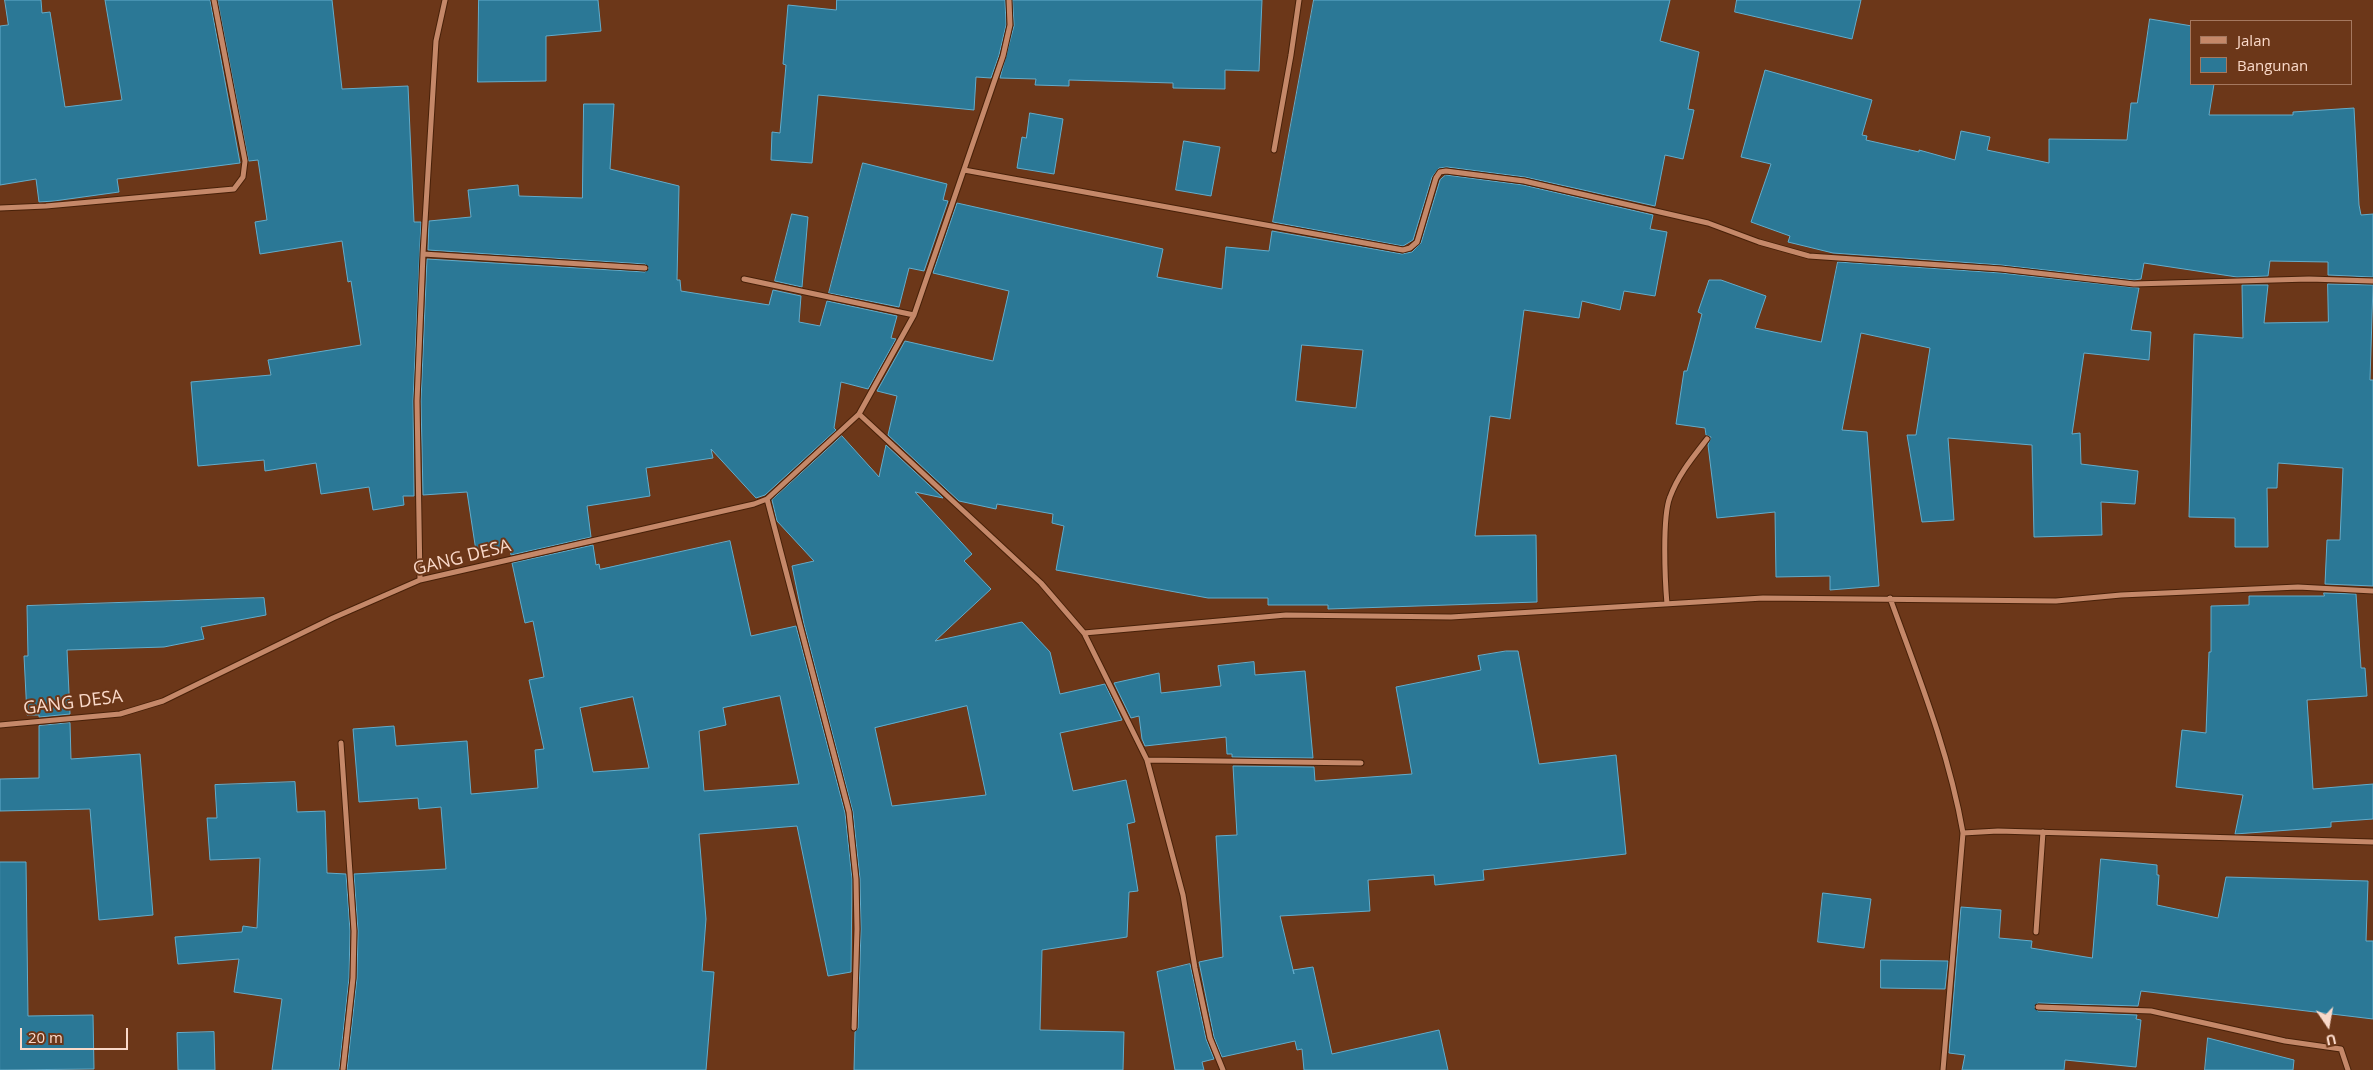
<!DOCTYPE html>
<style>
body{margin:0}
#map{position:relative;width:2373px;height:1070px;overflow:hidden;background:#6c3719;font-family:"Open Sans",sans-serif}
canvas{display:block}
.legend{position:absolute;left:2190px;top:20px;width:162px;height:65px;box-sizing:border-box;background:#6c3719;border:1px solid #a5785f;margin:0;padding:6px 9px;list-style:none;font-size:15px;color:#fad9c9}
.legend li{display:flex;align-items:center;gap:10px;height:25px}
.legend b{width:25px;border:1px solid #a5785f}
.north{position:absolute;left:2303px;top:1000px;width:50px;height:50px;-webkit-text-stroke:4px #6c3719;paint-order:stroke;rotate:168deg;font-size:14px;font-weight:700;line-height:20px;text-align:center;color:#fad9c9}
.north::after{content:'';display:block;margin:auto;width:18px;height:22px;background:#fad9c9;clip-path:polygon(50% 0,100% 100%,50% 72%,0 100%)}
.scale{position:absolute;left:20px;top:1028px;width:108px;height:22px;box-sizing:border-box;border:2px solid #fad9c9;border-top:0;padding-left:6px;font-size:15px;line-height:18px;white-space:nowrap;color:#fad9c9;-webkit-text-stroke:4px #6c3719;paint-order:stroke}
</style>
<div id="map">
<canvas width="2373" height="1070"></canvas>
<ul class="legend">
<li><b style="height:6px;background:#c58869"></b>Jalan</li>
<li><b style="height:14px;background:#2b7896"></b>Bangunan</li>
</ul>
<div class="north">U</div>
<div class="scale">20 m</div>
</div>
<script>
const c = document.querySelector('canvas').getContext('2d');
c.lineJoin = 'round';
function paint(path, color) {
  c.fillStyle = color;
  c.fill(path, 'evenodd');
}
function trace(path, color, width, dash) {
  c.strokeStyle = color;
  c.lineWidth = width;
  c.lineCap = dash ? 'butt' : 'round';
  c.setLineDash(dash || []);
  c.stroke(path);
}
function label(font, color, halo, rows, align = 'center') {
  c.font = font + ' "Open Sans",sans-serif';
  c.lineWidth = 4;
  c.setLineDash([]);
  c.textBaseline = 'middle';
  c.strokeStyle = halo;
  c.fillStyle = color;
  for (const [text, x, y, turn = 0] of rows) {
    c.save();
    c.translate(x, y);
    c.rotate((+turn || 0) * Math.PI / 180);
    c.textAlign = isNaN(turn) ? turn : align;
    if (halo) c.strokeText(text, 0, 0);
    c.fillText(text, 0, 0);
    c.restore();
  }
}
const building = new Path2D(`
 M5,0H41L42,13L50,12L65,107L122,100L105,0H210L240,163L117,179L119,192L54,201L39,202L36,179L0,185V26L8,25Z
 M218,0H332L342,89L408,86L414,222H421L413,401L414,496H403L404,505L373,510L369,487L321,494L316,463L265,471L264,460L198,466L191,382L271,375L268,360L361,345L351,281L348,282L342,241L260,254L255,222L267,220L258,160L249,161Z
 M479,0H598L601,31L546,36V81L478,82Z
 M837,0H1005L1006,25L999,55L991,78L976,77L974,110L818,95L812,163L771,160L772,132L780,133L786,65L783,64L788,5L836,10Z
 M1013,0H1262L1259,71L1225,70V89L1173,88V83L1069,80V86L1035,85L1036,79L1000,78L1014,26Z
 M1314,0H1670L1660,41L1699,52L1688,109L1694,110L1683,159L1665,155L1655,206L1525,177L1447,167L1439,168L1432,177L1413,240L1403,246L1273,222Z
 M1737,0H1861L1852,39L1735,12Z
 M2150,19L2192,26V84H2214L2209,115H2293V112L2354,108L2359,205L2361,215L2373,214V277L2328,275V262L2270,261L2268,276L2237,277L2144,263L2141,279L2134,280L2001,265L1833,253L1788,242L1790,236L1751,222L1771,164L1741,157L1765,70L1872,100L1862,135L1867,136L1866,140L1919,152V150L1955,160L1961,131L1990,137L1987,150L2049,163V139L2127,140L2131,103H2137Z
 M584,104H614L610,169L679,186L677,280H680L681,291L769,305L773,290L801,296L799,322L820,326L827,301L897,316L891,338L896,339L868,389L841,382L834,428L836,430L765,495L756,498L711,449L713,458L646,468L650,496L587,506L591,537L511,555L509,547L476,551L467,492L423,495L421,401L427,259L645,272L649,268L645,264L428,250L429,221L471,217L468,190L518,185L519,196L582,198Z
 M1030,113L1063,119L1054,174L1017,168L1022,137L1026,138Z
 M1184,141L1220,147L1211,196L1176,190Z
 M863,163L947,184L943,200L948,201L924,271L909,268L899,307L829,293Z
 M1446,175L1523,185L1653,215L1650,229L1667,232L1655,296L1624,291L1620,310L1582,301L1579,318L1524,310L1510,419L1490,416L1475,536L1536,535L1537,602L1328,609V605H1268V598H1208L1056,570L1064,526L1052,523L1053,514L997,504L996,509L959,501L888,435L897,396L877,391L905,341L993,361L1009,291L933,273L957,203L1163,249L1157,277L1222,289L1226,247L1269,251L1272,231L1402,254L1412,252L1421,243L1440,180ZM1302,345L1363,350L1356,408L1296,401Z
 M792,214L808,217L802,287L775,281Z
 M1838,262L2001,273L2139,288L2131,330L2151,332L2149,360L2084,353L2072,434L2080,433L2081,464L2138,471L2135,504L2101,502L2102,535L2034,537L2032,445L1948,438L1954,520L1922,522L1907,435H1916L1930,348L1861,333L1842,430L1867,432L1879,586L1830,590V576L1776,577L1775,512L1717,518L1708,445L1711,437L1706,435L1705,428L1676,424L1684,371H1687L1702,314L1698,312L1709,280H1721L1766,296L1755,328L1821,342Z
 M2328,284L2373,285L2370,380H2373V586L2325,584L2327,540H2340L2343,468L2278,463L2277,488H2267L2268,547H2235V518L2189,517L2194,334L2243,338L2242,285H2268L2264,323L2328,322Z
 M842,436L879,477L886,445L943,498L915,492L972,554L964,561L991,589L935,641L1022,622L1050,652L1060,694L1105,684L1122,720L1060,733L1073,791L1126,780L1135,822L1127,824L1138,891L1129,892L1127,937L1042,950L1040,1030L1124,1032L1123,1070H854L855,1032L858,1028L861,929L860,879L853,812L804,624L792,566L814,561L777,521L772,500ZM967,706L986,795L892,806L875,728Z
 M730,541L751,636L796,626L845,813L852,879L851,972L828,976L797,826L699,834L706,919L702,971L714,972L706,1070H347L357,978L358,931L354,874L446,869L441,807L419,809L418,798L359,802L353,729L394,726L396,746L467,741L471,794L538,788L535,750L544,749L529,680L544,677L533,621L525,623L512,563L593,545L596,565L599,564L600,569ZM780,696L799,784L704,791L699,731L726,725L723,708ZM633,697L649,768L593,772L580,708Z
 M2324,593L2356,594L2361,668H2365L2367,696L2307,700L2313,789L2373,784V819L2331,822V827L2235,834L2243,795L2176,787L2182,730L2206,733L2209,652H2211V606L2249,605V596H2324Z
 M264,598L266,615L201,627L204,639L164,647L67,650L70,714L39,717V715H27L24,656H28L27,606Z
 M1506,651H1518L1539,764L1616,755L1626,854L1483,870L1484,880L1435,885L1434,875L1368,880L1370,911L1280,916L1294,974L1293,970L1313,967L1332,1054L1439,1030L1448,1070H1304L1302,1049L1297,1050L1295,1041L1222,1057L1214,1037L1199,962L1223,957L1216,836L1237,835L1233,766L1314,767L1315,781L1412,774L1396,687L1481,670L1478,656Z
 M1254,662L1255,675L1305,671L1313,758L1232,757V754H1227L1226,737L1145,746L1142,739L1139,716L1131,718L1114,683L1159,673L1161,693L1221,686L1218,666Z
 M70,723L71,759L140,754L153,915L99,920L90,809L0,811V779L39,778V726Z
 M295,782L297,812L325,811L327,873L346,874L350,931L349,978L339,1070H272L282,999L234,992L239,959L178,964L175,937L242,932L243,926L257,928L260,858L210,860L207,818H217L215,785Z
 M2101,859L2157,865V875H2159L2157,905L2218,918L2226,877L2368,881L2366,941H2373V1019L2141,991L2138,1006L2038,1003L2034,1007L2038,1011L2137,1015L2136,1019L2141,1020L2136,1067L2065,1060L2064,1070H1962L1965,1055L1949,1053L1961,907L2001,910L1999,938L2032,941L2031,948L2092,958Z
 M0,862H26L28,1016L93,1015L94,1069L0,1070Z
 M1823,893L1871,899L1864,948L1818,942Z
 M1881,960L1948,961L1945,989L1881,988Z
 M1190,964L1206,1039L1214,1059L1202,1062L1204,1070H1175L1157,972Z
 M214,1032L215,1070H178L177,1033Z
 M2208,1038L2294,1060L2293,1070H2205Z`);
paint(building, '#2b7896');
trace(building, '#62accb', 1);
const street = new Path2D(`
 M1274,150L1291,55L1299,0
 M964,170L1403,250L1410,248L1417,242L1436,178L1440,172L1446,171L1524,181L1708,223L1759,242L1809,256L2001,269L2134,284L2309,279L2373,281
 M0,208L46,206L234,189L243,177L245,161L214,0
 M423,254L645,268
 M744,279L914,315
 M859,414L1041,583L1084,633L1147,760L1183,895L1195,968L1210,1038L1223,1070
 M767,499L849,812L856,879L857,929L854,1028
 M420,580L417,401L423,254L436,41L445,0
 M1890,598C1918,675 1949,752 1963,833L1998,831L2373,842
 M1667,604C1665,581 1662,517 1670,497C1678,475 1693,457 1707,439
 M1084,633L1286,615L1451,617L1763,598L2056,601L2121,595L2298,587L2373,591
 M0,725L120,714L163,701L333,618L420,580L754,504L767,499L859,414L914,315L1003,56L1010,25L1009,0
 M341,743L354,931L353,978L343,1070
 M1147,760L1361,763
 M2036,932L2043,832
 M2038,1007L2151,1011L2285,1041L2341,1049L2348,1070
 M1943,1070L1963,833`);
trace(street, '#482109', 7);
trace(street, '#c58869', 5);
label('18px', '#fad9c9', '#6c3719', [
 ["GANG DESA",462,558,-14],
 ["GANG DESA",73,703,-7]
]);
</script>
